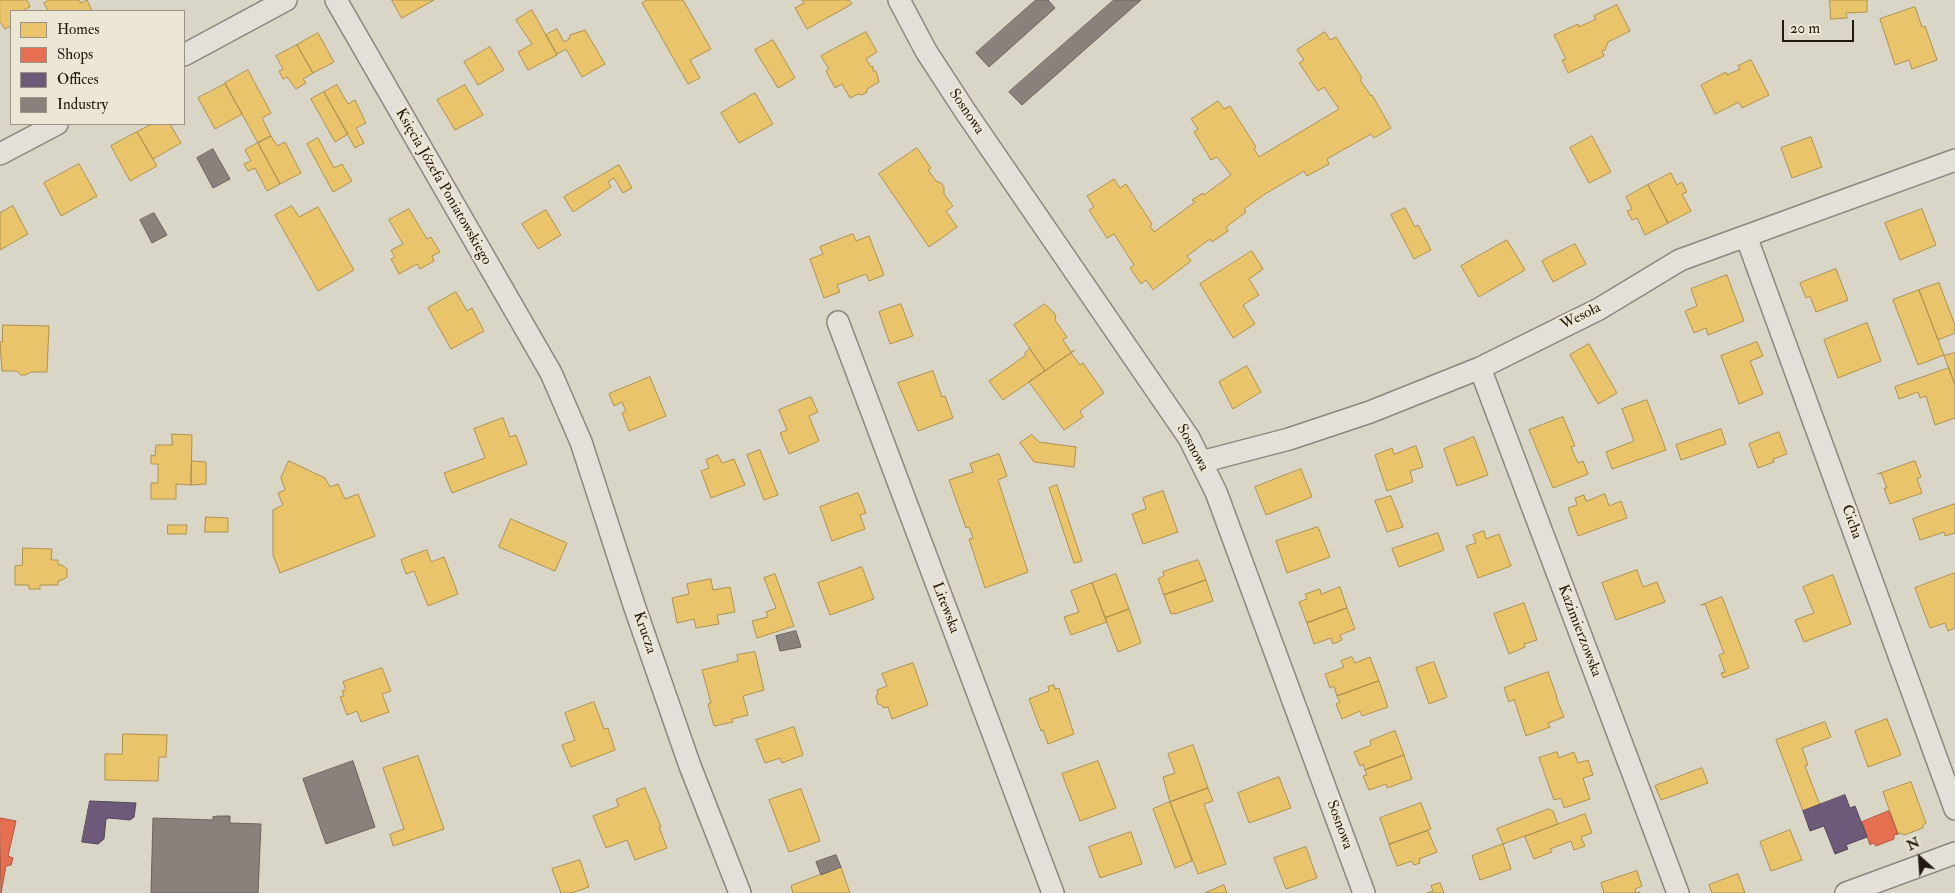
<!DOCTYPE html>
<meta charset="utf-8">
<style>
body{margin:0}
#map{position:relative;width:1955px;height:893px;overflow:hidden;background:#d9d5c7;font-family:"IM FELL Double Pica",serif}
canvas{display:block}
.legend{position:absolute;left:10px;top:10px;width:175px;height:115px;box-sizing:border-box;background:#ece6d5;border:1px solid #9b9486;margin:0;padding:6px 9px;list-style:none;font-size:15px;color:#221a0f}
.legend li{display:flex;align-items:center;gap:10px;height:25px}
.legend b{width:25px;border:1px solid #9b9486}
.north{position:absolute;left:1895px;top:833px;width:50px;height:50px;-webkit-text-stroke:4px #ece6d5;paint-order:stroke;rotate:334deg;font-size:14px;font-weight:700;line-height:20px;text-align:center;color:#221a0f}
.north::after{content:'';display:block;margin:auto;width:18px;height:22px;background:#221a0f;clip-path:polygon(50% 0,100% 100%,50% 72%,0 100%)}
.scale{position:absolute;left:1782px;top:20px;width:72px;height:22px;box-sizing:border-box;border:2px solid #221a0f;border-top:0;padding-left:6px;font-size:15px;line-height:18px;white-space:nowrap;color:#221a0f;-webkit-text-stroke:4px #ece6d5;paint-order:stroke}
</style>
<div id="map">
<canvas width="1955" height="893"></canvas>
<ul class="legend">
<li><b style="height:14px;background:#e9c46a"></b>Homes</li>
<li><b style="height:14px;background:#e76f51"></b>Shops</li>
<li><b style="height:14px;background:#6d597a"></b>Offices</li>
<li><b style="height:14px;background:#8a817c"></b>Industry</li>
</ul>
<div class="north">N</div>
<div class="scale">20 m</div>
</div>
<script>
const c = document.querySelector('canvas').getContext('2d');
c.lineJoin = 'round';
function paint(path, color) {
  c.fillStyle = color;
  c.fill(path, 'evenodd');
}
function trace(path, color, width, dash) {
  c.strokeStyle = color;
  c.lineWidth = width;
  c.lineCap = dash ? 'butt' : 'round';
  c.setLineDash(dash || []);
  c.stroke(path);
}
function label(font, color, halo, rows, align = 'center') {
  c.font = font + ' "IM FELL Double Pica",serif';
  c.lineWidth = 5;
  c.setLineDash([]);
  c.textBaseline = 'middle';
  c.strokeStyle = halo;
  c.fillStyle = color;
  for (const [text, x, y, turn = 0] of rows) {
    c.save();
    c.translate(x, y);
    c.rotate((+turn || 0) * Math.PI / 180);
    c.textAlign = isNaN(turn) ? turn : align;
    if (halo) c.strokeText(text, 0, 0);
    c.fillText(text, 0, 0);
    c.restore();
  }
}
const homes = new Path2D(`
 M0,0H27L30,7L22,11H11V26L5,29L0,22Z
 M50,0H79L81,3L87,0L92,11H48L44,3Z
 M392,0H434L402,18Z
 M648,0H683L711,49L690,60L700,78L688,84L642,3Z
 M802,0H849L852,4L807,29L795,8L804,3Z
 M1830,0H1867V12L1846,13L1847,18L1831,19Z
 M1617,5L1630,31L1608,42L1605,50L1602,51L1604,56L1568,73L1562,60L1566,59L1554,35L1578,24L1579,27L1596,19L1594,16Z
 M1915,7L1922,27L1925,26L1937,60L1912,69L1909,60L1895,65L1880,19Z
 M532,10L557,55L528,70L518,52L532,44L516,20Z
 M557,29L564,42L569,39L570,35L585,30L605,64L582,77L566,49L557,54L546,35Z
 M866,32L877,52L866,59L871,67L873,66V71H876L879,82L867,89V92L861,95L858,94L850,98L842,84L835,88L826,71L829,69L821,56Z
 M1325,32L1330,40L1336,37L1362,78L1360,80L1371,96L1372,95L1391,128L1374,138L1371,134L1327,159L1329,164L1307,176L1304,171L1265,194L1244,209L1246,212L1226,227L1228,231L1212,242L1210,239L1187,256L1191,261L1153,290L1146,280L1141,284L1130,268L1134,265L1114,234L1107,238L1089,210L1094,207L1087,196L1114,179L1120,188L1126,184L1152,224L1150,226L1154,232L1195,202L1192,200L1203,193L1204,195L1231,175L1217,157L1211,160L1194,132L1198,129L1191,119L1218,101L1224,109L1230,106L1256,147L1254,149L1259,157L1339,109L1324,87L1318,91L1299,63L1304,60L1297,50Z
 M318,33L334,62L313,73L297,45Z
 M773,40L795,78L778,88L755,50Z
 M297,45L313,73L303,79L306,83L296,89L287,77L283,79L279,71L283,69L276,56Z
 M490,47L504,70L478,85L464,62Z
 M1751,60L1769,95L1742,108L1739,102L1715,114L1701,85L1726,72L1727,75L1740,69L1738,66Z
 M248,70L271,113L262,118L271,136L258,143L225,83Z
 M225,84L242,114L215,129L198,98Z
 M337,85L348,104L355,100L366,123L356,128L364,143L355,148L324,92Z
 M465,85L483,115L455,130L437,100Z
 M324,92L348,134L335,142L311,99Z
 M755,93L773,124L739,143L721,113Z
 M152,124H170L181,143L153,159L137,132Z
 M137,132L157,166L130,181L111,146Z
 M271,136L277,146L285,142L301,173L280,184L258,143Z
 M1592,136L1611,172L1589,183L1570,148Z
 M1811,137L1822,167L1792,178L1781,148Z
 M318,138L334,168L342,164L352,181L333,192L307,144Z
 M258,143L280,184L267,191L255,168L248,171L244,164L251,161L245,150Z
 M917,148L931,168L928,170L936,181L941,183L944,187V194L953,206L946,211L957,227L929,247L879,174Z
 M79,164L97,196L61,216L44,183Z
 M619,165L632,188L623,193L614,178L608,182L611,187L573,212L564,197Z
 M1671,173L1677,185L1682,182L1687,192L1682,194L1691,211L1668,223L1648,185Z
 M1648,185L1668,223L1645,235L1637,218L1632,220L1627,211L1632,209L1626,197Z
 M13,206L28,234L0,250V213Z
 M292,206L299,217L318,207L354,270L318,291L275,215Z
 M1405,208L1415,227L1418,225L1431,250L1414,259L1391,215Z
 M409,209L427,239L431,237L440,252L432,256L434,261L420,269L417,264L399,274L391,259L395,257L391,250L403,244L389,220Z
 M1922,209L1936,245L1900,260L1885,223Z
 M546,210L561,235L538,249L522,224Z
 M853,234L856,241L869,236L884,275L869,281L866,274L837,285L840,292L824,298L810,259L823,254L820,247Z
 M1507,240L1525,270L1479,297L1461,266Z
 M1575,244L1586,264L1553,282L1542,261Z
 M1252,251L1263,269L1249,279L1259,295L1243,305L1255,324L1233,338L1200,284Z
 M1836,269L1848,300L1816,312L1810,296L1806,298L1800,283Z
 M1727,275L1744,321L1708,335L1706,328L1694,333L1685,311L1697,306L1691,289Z
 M1939,283L1955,325V333L1938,340L1919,290Z
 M1919,290L1944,355L1918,365L1893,300Z
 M456,292L467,311L472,308L484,331L451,349L428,308Z
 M901,304L913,336L890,344L879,312Z
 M1045,304L1056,315L1055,320L1067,337L1063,340L1071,352L1075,350L1045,371L1014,325Z
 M1867,323L1881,361L1838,378L1824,340Z
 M3,325L49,326L47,372H31L26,375H21L17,371H2L0,342H2Z
 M1757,342L1763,356L1750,361L1763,394L1739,404L1721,356Z
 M1589,344L1617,393L1598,404L1570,355Z
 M1030,349L1045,371L1003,400L989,381L1026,355L1025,353Z
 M1071,353L1080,365L1083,363L1104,393L1080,411L1083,417L1064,430L1029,382Z
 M1955,353V385L1944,356Z
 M1247,366L1261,392L1233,409L1219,382Z
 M1949,368L1955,385V418L1935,425L1926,396L1920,398L1918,392L1899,399L1895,387Z
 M933,371L942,397L945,396L953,418L918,431L898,383Z
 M650,377L666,416L629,431L622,413L626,411L622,402L614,406L609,394Z
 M811,397L818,412L809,416L819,441L789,454L780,433L787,430L779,410Z
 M1647,400L1666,450L1612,469L1606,452L1634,441L1622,409Z
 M1563,417L1575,446L1571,447L1578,463L1583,461L1588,474L1553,488L1529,430Z
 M503,418L510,437L516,435L527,464L452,493L444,473L485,458L474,429Z
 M1721,429L1726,444L1681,460L1676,445Z
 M1779,432L1787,454L1773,459L1774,462L1758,468L1749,444Z
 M172,434L192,435L191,485L176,484V499H151V483H158V464H151V455L155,456L156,445H172Z
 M1032,435L1039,442L1076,447L1074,467L1034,462L1020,443Z
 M1474,437L1488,475L1457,486L1444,449Z
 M1416,446L1423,467L1410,471L1413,482L1387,491L1375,455L1392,448L1394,454Z
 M760,450L778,495L764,500L747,455Z
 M999,454L1007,476L998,480L1028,572L985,588L969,539L973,538L969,527L966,528L949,480L973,472L970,464Z
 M718,455L722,463L734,459L745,485L711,498L701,471L709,468L706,460Z
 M192,461L206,462V484L191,485Z
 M289,461L325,478L330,487L338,484L345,499L358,494L375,536L280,573L273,555V510L283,505L278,493L285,490L281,478Z
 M1915,461L1921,477L1917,479L1922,493L1890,504L1884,488H1887L1881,473L1878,474Z
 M1301,469L1312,497L1266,515L1255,487Z
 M1057,485L1082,561L1074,563L1049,488Z
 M1163,491L1178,532L1143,544L1132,514L1146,509L1143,498Z
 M858,493L866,513L860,515L865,529L832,541L820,507Z
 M1605,494L1609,506L1621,501L1627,518L1578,536L1568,508L1577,505L1575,498L1584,495L1586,501Z
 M1391,496L1403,527L1387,532L1375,501Z
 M1955,504V533L1945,536L1944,532L1920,540L1913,519Z
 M206,517L228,518V532H205Z
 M511,519L567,543L555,571L499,547Z
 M168,525H187L186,534H168Z
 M1318,527L1330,557L1287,573L1276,541Z
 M1484,531L1486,539L1499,534L1511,566L1478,578L1466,546L1476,543L1473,535Z
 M1438,533L1444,550L1399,567L1392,549Z
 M23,548L52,549L51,560H58V565H62L67,569V577L62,580L58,581V585H40V589H29V585H15V566L22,565Z
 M427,550L431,562L444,557L458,594L428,606L414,571L406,574L401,560Z
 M1198,560L1206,580L1164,595L1158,579L1164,576L1163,572Z
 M862,567L874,599L830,615L818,583Z
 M1637,570L1643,587L1657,582L1665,602L1616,620L1602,583Z
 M1955,573V628L1948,631L1945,623L1930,628L1915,588Z
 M775,574L794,626L757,638L752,621L768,617L766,612L776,608L764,578Z
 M1116,574L1129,609L1105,618L1092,583Z
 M1833,575L1851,624L1804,642L1795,620L1814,613L1803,587Z
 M711,579L713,590L730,587L735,612L717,615L719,624L696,628L694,619L677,623L672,598L689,594L687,584Z
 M1206,580L1213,601L1175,614V613L1171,614L1164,595Z
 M1092,583L1107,622L1071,635L1064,617L1079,612L1071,591Z
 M1340,587L1347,608L1307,623L1299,602L1307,599L1305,594L1320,589L1321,594Z
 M1722,597L1749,668L1723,678L1721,673L1725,672L1719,655L1724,653L1705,604L1701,605Z
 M1524,603L1537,640L1524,644L1525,647L1509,654L1494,614Z
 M1347,608L1355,629L1340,635L1342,640L1333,644L1331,638L1314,644L1307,623Z
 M1129,609L1141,643L1118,652L1105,618Z
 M755,652L764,690L743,696L748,715L732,719L733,722L714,726L708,704L711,703L702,670L738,661L737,655Z
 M1352,657L1355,663L1370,657L1379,681L1337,696L1334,686L1330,688L1325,674L1344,667L1341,661Z
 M1434,662L1447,697L1429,704L1416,668Z
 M913,663L928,705L892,719L888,707L883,708V706L878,704L876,697L878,692L877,690L887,686L882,674Z
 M382,668L391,691L382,694L389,712L361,722L357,711L347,715L340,697L344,696L342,691L346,690L343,682Z
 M1548,672L1557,697H1556L1564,717L1548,723L1550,727L1526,736L1514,699L1509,702L1504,688Z
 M1379,681L1388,707L1362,716L1360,711L1342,719L1336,704L1340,702L1337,696Z
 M1054,685L1055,689L1059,688L1074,734L1048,744L1043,730L1041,731L1029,699L1049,691L1048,687Z
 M594,702L604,729L608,728L615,750L571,767L562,745L575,740L565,713Z
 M1887,719L1901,755L1868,767L1855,731Z
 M1825,722L1831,737L1802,748L1808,765L1805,766L1820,805L1803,811L1776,740Z
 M794,727L803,755L782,763L780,758L765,763L756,740Z
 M1395,731L1404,755L1365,770L1363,764L1360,766L1354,752L1371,745L1370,741Z
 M123,734L167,735L166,757H159L158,781L105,780V754H122Z
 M1193,745L1208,788L1170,802L1163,777L1175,773L1168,754Z
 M1557,752L1559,758L1574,752L1578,763L1588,760L1593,775L1583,778L1590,799L1564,808L1561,798L1554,800L1539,758Z
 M1404,755L1412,779L1387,788L1386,784L1369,790L1363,776L1367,775L1365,770Z
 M418,756L444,829L393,846L390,834L404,829L383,768Z
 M1098,761L1116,808L1080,821L1062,774Z
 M1702,768L1708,783L1661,800L1655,786Z
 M1279,777L1291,808L1249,823L1238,793Z
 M1911,782L1926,823L1923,825V828L1904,835L1901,833L1898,834L1883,792Z
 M645,788L661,827H659L667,848L635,860L627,840L606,848L593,816L619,806L616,800Z
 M1208,788L1213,801L1204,804L1226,864L1198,874L1170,802Z
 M801,789L820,841L789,852L769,800Z
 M1170,802L1192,861L1175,868L1153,809Z
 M1421,803L1431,829L1389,844L1380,818Z
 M1549,809L1553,811L1558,824L1503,844L1497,829Z
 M1585,814L1592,833L1581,837L1585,846L1574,850L1571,841L1550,849L1552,852L1534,859L1525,837Z
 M1790,830L1802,860L1771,871L1760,842Z
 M1428,831L1437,852L1419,859L1420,863L1414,865L1412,861L1397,866L1389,845Z
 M1131,832L1142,864L1100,878L1089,847Z
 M1503,844L1511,869L1480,880L1472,856Z
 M1306,847L1317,878L1286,889L1274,858Z
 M580,860L589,887L571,893H561L552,869Z
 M841,867L850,893H793L791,886Z
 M1637,871L1642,886L1635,889L1636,893L1640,892V893H1604L1601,883Z
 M1738,874L1745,893H1712L1709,885Z
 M1440,883L1444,893H1427L1433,891L1431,886Z
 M1224,885L1227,893H1205Z`);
paint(homes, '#e9c46a');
trace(homes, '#ad914f', 1);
const shops = new Path2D(`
 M1889,811L1898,834L1894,835V839L1876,846L1873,843L1870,845L1862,822Z
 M0,818L16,821L8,856L13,858L11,865L6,866L1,893Z`);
paint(shops, '#e76f51');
trace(shops, '#ac563d', 1);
const offices = new Path2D(`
 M1845,795L1850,808L1855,806L1867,837L1846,845L1848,849L1835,854L1824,826L1810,831L1803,811Z
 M90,801L136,803L134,817L130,820L109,818L106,819L104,839L98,844L82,842Z`);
paint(offices, '#6d597a');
trace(offices, '#56465a', 1);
const industry = new Path2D(`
 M1036,0H1048L1055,8L989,67L976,53Z
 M1114,0H1141L1022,105L1009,92Z
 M213,149L230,179L213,188L197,158Z
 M154,213L167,235L152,243L140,220Z
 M796,631L801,647L780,651L776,636Z
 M353,761L375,827L326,844L303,779Z
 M219,816H230V823L261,824L258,893H151L153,818L213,820V817Z
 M836,855L841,867L821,875L816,862Z`);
paint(industry, '#8a817c');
trace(industry, '#6b625b', 1);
const street = new Path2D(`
 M336,0L551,373L581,442L635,608L690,766L740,893
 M899,0L926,51L965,111L1189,438L1216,492L1364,893
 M184,55L286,0
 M0,154L57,124
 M1746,236L1955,809
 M838,322L1053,893
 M1480,368L1678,893
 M1201,462L1289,439L1370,412L1480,368L1599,309L1680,260L1955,160
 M1846,893L1955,853`);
trace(street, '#8b877e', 24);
trace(street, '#e3e0d9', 21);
label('15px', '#221a0f', '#ece6d5', [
 ["Sosnowa",966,112,56],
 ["Księcia Józefa Poniatowskiego",443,187,60],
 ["Wesoła",1581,317,-27],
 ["Sosnowa",1192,448,61],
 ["Cicha",1851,522,70],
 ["Litewska",945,608,69],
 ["Kazimierzowska",1579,631,69],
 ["Krucza",644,633,71],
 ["Sosnowa",1339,825,70]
]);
</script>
